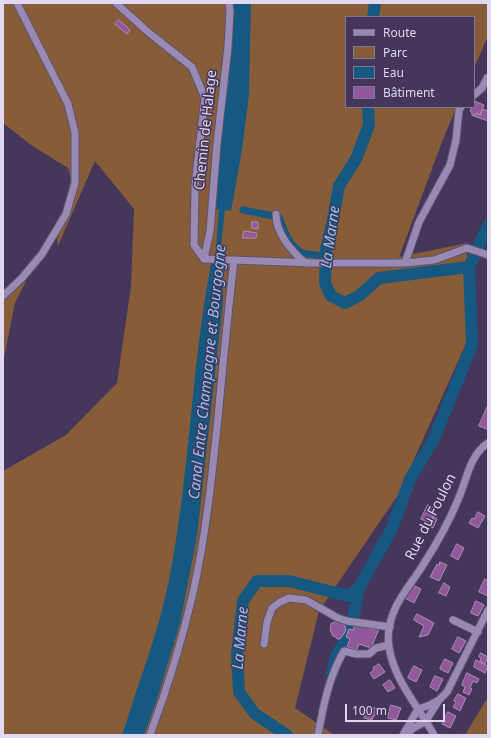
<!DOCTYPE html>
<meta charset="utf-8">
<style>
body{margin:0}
#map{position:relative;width:491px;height:738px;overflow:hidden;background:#45375b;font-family:"Noto Sans",sans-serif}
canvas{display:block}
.frame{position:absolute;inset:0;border:4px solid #dfd8ee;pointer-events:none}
.legend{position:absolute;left:345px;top:16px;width:130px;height:92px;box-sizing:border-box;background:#45375b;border:1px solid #837796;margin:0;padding:5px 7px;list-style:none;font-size:12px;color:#dfd8ee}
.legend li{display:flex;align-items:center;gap:8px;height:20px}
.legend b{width:20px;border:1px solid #837796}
.scale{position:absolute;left:345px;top:704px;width:100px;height:18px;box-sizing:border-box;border:2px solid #dfd8ee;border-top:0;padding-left:5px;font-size:12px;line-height:14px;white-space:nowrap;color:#dfd8ee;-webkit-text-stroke:3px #45375b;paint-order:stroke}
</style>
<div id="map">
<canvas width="491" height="738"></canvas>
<div class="frame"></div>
<ul class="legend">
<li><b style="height:5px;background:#998ab3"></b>Route</li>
<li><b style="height:11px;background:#865d38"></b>Parc</li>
<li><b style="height:11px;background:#155982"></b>Eau</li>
<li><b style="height:11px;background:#91599b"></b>Bâtiment</li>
</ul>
<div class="scale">100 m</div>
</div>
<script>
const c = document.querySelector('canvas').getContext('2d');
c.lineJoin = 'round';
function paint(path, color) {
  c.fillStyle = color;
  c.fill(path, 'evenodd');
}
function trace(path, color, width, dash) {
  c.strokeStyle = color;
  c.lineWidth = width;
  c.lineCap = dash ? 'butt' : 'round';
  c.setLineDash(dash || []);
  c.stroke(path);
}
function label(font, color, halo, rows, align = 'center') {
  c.font = font + ' "Noto Sans",sans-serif';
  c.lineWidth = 3;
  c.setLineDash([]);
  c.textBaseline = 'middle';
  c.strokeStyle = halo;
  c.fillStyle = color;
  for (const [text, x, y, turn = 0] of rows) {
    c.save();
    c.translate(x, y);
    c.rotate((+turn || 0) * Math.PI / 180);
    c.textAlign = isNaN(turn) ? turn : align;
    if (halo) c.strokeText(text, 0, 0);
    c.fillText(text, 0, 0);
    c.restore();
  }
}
paint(new Path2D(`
 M3,3H488V36L474,68V17H346V107H457L445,134L399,257L467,243L468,339L398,495L319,611L295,708L334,735H3V471L66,435L117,383L131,286L134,209L95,161L58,246L57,239L71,179L68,168L31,145L3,123Z
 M26,281L15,303L3,363V300Z
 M488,697V735H465Z`), '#865d38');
paint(new Path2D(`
 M232,3H251L249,95L242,150L231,211L225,210L219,264L222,265L223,302L197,536L180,623L157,699L144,735H122C128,718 133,701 139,683C153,644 165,605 172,564C190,465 192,363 211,264L215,262L219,210L215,209Z`), '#155982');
trace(new Path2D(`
 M243,210L279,217C284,230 289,247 303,253C310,255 319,255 326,256`), '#155982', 7);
trace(new Path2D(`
 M373,17L375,3
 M469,267L488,226
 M351,629L359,588
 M332,674L336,656L348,637
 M287,735L255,714L239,692L237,654L243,601L257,581H289L349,596L359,588L392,528L410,479L433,441L472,345L469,267L379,278L360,295L345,303L331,296L325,283L326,249L332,224L339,186L356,159L369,125L368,107`), '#155982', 12);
const building = new Path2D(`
 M119,20L130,30L127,34L115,24Z
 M474,101L484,105L480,115L476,113L474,116L472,115V113L470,111L472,107H474Z
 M483,109L488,111V121L474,116L476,113L480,115Z
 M252,222H258V229L252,228Z
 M244,231L257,233L256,238H243Z
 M488,405V431L487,429L479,426Z
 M428,505L435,508L432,516L434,517L429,526L427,525L428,522L421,519Z
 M478,512L485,516L478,528L469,523L472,518L474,519Z
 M434,517L437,519L433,528L429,526Z
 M457,544L464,548L458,560L451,556Z
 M440,562L447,565L439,581L430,577L437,564L439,565Z
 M485,579L488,581V596L479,592Z
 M444,583L450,587L446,596L439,593Z
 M413,585L421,589L414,603L405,598Z
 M476,601L484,605L478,616L471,613Z
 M417,614L434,623L428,635L419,637L424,626L414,620Z
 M337,621L343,623L346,628L345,632L340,639H337L336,637L333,636L330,630L331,624Z
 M356,623L374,630L375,627L379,629L371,648L359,644L357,650L347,647L350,639L346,637L349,629L353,630Z
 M458,637L466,641L459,653L452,649Z
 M481,653L488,657L485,664L480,661L481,658L479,657Z
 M445,659L453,663L448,673L440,669Z
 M476,660L488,666L485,673L474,667Z
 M379,664L385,672L374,679L370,673L374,670L373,668Z
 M414,666L422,670L416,682L408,678Z
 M467,673L479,679L477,683L473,681L470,688L472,689L469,695L463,692L465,687L462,685Z
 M435,676L443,679L437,691L430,687Z
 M390,680L395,688L388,692L383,685Z
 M458,694L466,698L460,711L453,707L456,702L454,701Z
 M391,705L401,708L396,720L388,718Z
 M368,706L378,709L376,716L374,715L372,720L364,718Z
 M448,712L456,716L450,728L442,724Z`);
paint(building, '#91599b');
trace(building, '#ad8eb2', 1);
const minor = new Path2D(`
 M116,3L148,32L192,67L205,98L195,185L194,245L204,259L313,263H405L434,260L467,248L488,255
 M474,95L482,88L487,78
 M276,214C276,234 291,250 305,263
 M204,259L210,231L217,144L228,47L230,12L229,3
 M405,263L419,222L450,165L456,140L459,110L461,107
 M3,296L22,278L42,254L66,214L75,183V133L68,104L17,3
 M453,620L478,632
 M264,644L267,622L272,608L280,602L289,598L306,600L338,618L347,621L390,627
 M150,735C167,689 182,641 193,593C206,535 212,476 218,417C223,365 228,312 234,260
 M318,735C323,707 329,676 344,651L356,654H369L376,648L389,645
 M403,735L418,709L430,705L437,701
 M407,735L412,729L426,721L439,700L447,692L488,610
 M434,735C418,706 394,680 389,647C387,635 390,621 394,611C401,594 414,580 423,565C436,545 451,518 460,495C467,477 471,454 488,443`);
trace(minor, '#5e5270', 9);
trace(minor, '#998ab3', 7);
label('14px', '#dfd8ee', '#45375b', [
 ["Chemin de Halage",206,130,-84],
 ["Rue du Foulon",431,517,-63]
]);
label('italic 15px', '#8ac6f2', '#45375b', [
 ["La Marne",331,237,-82],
 ["Canal Entre Champagne et Bourgogne",208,372,-84],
 ["La Marne",241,638,-85]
]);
</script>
